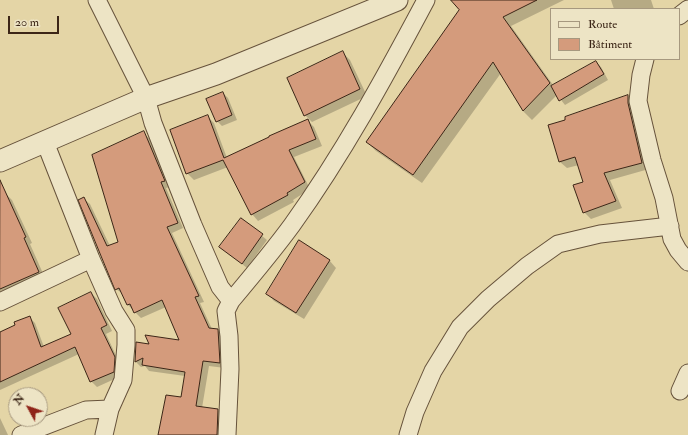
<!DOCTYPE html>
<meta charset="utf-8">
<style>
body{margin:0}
#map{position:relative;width:688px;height:435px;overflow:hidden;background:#e4d5a6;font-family:"IM FELL Double Pica",serif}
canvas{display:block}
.legend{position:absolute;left:550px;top:8px;width:130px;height:52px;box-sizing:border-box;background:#ede4c5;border:1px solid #a6987f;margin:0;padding:5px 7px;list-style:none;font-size:12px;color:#3c2617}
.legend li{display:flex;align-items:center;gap:8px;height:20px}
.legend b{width:20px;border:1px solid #a6987f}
.north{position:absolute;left:8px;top:387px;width:40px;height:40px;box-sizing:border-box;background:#ede4c5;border:1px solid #a6987f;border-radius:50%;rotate:310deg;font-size:11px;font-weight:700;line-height:16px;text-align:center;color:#3c2617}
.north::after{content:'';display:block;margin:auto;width:14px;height:18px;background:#8f2418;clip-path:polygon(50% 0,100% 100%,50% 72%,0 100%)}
.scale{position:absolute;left:8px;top:16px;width:51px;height:18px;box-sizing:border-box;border:2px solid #3c2617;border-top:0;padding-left:5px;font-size:12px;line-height:14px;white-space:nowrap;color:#3c2617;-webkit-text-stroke:3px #ede4c5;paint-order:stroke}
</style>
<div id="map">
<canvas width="688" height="435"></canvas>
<ul class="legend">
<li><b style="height:5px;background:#ede4c5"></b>Route</li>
<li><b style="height:11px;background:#d49b7c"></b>Bâtiment</li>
</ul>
<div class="north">N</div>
<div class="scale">20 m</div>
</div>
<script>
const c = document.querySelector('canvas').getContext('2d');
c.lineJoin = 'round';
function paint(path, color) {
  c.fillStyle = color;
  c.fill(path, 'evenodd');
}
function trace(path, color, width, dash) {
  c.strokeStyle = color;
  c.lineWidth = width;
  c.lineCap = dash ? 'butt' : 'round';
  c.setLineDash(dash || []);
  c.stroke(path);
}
paint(new Path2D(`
 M460,0H564L511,26L553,85L596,62L601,67L608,80L565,105L557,95L532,120L523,111L501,73L422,183L376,151L367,142L460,10Z
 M611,0H651L654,9H614Z
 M342,52L350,60L367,96L312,122L305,115Z
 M223,93L228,98L237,120L222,126L217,121Z
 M628,96L635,103L649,169L610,180L622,208L591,219L584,212V182L579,165L567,168L560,162L567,120Z
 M208,117L214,123L227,158L308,121L314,127L322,146L294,157L310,189L293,200L294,202L258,221L252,214L228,167L194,180L187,173Z
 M143,133L149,138L170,187L166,188L183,228L172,233L204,302L200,303L212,329L218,330L223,336L225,368L209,366L202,408L218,410L223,416V435H159L182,399L185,376L149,371L145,366L141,367L136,362L137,343L151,345L181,342L166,307L141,318L128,305L123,294L116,289L84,199L90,204L110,246L119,242Z
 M5,193L12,200L32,243L30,244L45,278L0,298V196Z
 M241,219L267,240L247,268L221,247Z
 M329,260L336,268L304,319L274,301L267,293Z
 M91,293L97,299L112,331L106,334L120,364L119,377L97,387L91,381L79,354L0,390V334L29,317L35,323L44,347L72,334Z
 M0,418L8,435H0Z`), '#0003');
const building = new Path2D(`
 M451,0H537L503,17L550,83L523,111L493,62L413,175L366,142L459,10Z
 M343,51L360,89L304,116L287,78Z
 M596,61L604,74L559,101L551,86Z
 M223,92L232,115L216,122L206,99Z
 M628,95V103L642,163L604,173L616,201L583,213L573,185L583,182L575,157L559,162L548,125L565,120V117Z
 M208,115L224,158L269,137V136L308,119L316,139L289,150L305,182L287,193L288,195L251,215L223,160L186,174L170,130Z
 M144,131L165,181L161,182L178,223L167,227L199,296L195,297L209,328L218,329L220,363L203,361L196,406L218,409L217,435H158L166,395L181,397L185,372L142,365L143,358L135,362L136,342L149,344L145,335L179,340L162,300L134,313L130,304L127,305L119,288L115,290L78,200L84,197L107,246L118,242L92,155Z
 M0,180L25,235L26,237L24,238L39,272L0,289Z
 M241,218L263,234L242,264L219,247Z
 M299,240L330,260L296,313L266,294Z
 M91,292L107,325L101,328L115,357L114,372L90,382L75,347L0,382V332L15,325L14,322L30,316L41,347L71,334L58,308Z`);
paint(building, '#d49b7c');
trace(building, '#3c2617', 1);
const minor = new Path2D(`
 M97,0L146,98L153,123L193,225L220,287L231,301L226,311L229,336L230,369L227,435
 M679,16L688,9
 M645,59L641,75L638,101L652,160L664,198L672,239L678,250L688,262
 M231,301C252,276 273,251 292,225C343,154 385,77 426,0
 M0,302L91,259
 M680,391L688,373
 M21,435L86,410L110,409L123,380L126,345V330L114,311L91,259L45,142
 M104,435L110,409
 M408,435L415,412L433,371L460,327L488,299L527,266L558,244L600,234L670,226`);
const tertiary = new Path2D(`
 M0,161L146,98L216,74L397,0`);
trace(minor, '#66523b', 19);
trace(tertiary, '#66523b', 23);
trace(minor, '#ede4c5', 17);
trace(tertiary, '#ede4c5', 21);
</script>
